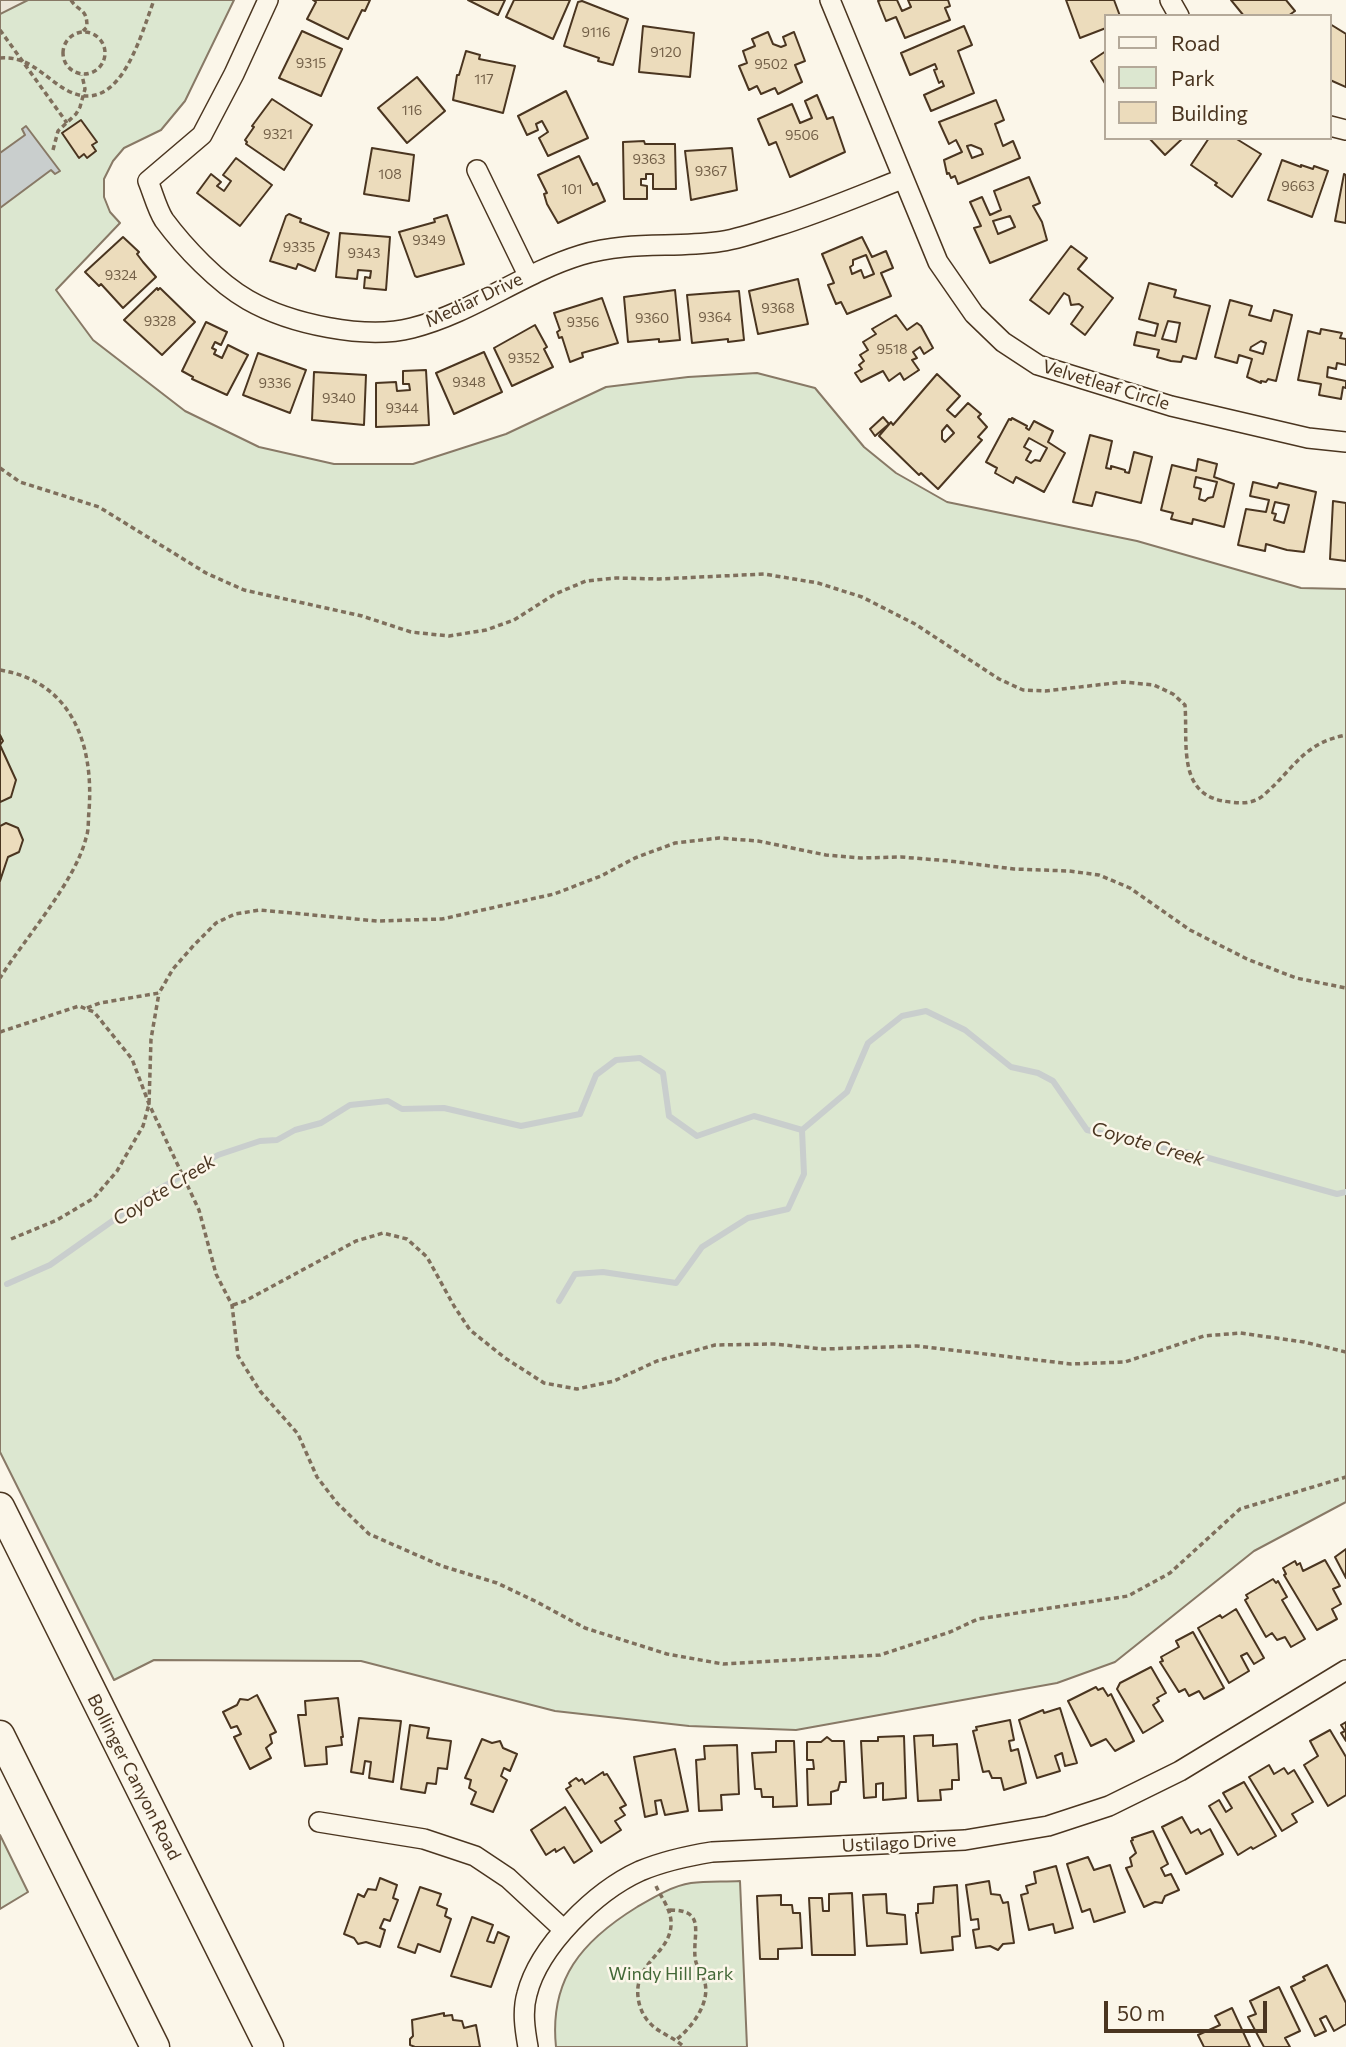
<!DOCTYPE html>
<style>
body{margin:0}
#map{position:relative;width:1346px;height:2047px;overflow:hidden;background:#fbf6e9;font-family:Commissioner,sans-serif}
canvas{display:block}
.legend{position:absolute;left:1104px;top:14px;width:228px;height:126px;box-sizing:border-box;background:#fbf6e9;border:2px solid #b4a999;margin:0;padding:9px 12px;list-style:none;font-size:21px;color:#4a3520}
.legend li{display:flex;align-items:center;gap:14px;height:35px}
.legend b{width:35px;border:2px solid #b4a999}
.scale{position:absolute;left:1104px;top:2001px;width:163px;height:32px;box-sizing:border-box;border:4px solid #4a3520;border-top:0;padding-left:9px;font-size:21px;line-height:24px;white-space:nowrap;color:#4a3520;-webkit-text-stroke:5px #fbf6e9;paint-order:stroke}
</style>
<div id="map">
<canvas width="1346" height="2047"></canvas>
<ul class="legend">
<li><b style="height:9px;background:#fbf6e9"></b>Road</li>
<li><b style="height:19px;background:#dce7d0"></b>Park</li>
<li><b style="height:19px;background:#ecdcbc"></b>Building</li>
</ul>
<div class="scale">50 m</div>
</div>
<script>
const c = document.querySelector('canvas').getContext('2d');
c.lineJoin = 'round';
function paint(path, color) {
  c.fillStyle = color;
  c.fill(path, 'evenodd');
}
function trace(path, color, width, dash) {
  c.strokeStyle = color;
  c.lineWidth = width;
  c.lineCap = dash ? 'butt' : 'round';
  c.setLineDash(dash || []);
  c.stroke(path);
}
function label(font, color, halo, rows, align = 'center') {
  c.font = font + ' Commissioner,sans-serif';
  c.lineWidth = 5;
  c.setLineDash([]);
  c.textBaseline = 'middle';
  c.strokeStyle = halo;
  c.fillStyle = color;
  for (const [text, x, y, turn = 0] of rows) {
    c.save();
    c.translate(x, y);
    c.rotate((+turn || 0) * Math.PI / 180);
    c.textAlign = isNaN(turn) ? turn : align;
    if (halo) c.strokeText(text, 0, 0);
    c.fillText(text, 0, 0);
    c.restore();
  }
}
const green = new Path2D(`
 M0,0H234L185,101L161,130L124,148L113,161L104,179V197L110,212L120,223L56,290L93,340L185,411L259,447L334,464H413L506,434L606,387L688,377L757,373L815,388L864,447L896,473L947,502L1137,541L1301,588L1346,589V1502L1254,1551L1115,1662L1057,1683L796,1730L689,1726L555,1711L361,1661L154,1660L114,1680L0,1452Z
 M0,1835L28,1892L0,1909Z
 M740,1881L747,2047H556C549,1979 582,1941 637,1907C654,1897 672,1886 691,1883C707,1881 724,1882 740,1881Z`);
paint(green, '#dce7d0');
trace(green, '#887966', 2);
const parking = new Path2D(`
 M0,0H28L0,14Z`);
paint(parking, '#ede7d9');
trace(parking, '#887966', 2);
const water = new Path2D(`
 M26,126L60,171L55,174L51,170L0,208V153L25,135L22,129Z`);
paint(water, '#c9cecd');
trace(water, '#887966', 2);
trace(new Path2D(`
 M802,1130L847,1092L868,1043L902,1016L926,1011L965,1030L1011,1067L1038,1073L1053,1081L1087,1130L1198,1155L1337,1194L1346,1192
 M7,1284L50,1265L152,1193L218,1155L260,1141L277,1140L295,1130L321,1123L350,1105L388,1101L402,1109L444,1108L521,1126L580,1114L596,1075L616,1060L640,1058L663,1073L669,1116L697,1136L754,1116L802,1130
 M559,1301L575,1274L603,1272L676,1283L702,1247L748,1218L788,1209L804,1174L802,1130`), '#c9cecd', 6);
const building = new Path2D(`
 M370,0L365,11L362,10L348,39L307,19L316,2L313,0Z
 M468,0H505L498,15Z
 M514,0H570L553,39L506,17Z
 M881,0H897L902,11L911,7L908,0H948L950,6L945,8L950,20L905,38L896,17L886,21L878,1Z
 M1066,0H1114L1120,16H1106V28L1080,38Z
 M1231,0H1286L1295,11L1288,16H1244Z
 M582,1L628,19L613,65L598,61L599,58L564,46L578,2Z
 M1330,24L1346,34V87L1330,80Z
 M643,26L694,33L690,77L639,72Z
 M964,26L972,45L958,51L974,93L931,111L924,95L944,86L942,81L939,83L934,70L937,69L935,64L910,75L901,53Z
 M302,31L342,49L321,96L279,78Z
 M768,32L773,44L781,47L786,45L783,37L794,32L805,61L795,65L802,82L778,94L775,88L761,94L757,86L749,90L739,66L747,63L743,51L755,46L752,39Z
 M466,51L480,55L479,59L515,66L503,113L453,100L457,75H459Z
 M1106,51V85L1091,61Z
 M417,77L445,111L407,143L378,108Z
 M566,91L588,138L548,156L539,138L548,132L542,121L536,124L538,130L527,135L518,116Z
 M817,95L827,119L833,117L845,152L790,177L776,142L769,145L758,119L792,104L800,123L812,118L805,101Z
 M272,99L312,125L284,170L246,144L247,142L245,140L254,127L252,126Z
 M996,100L1004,120L995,124L1003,146L1013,141L1020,158L958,184L955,176L951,178L949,173L947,174L944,160L962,152L956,140L949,144L939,122ZM971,145L981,149L983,154L972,158L967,146Z
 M81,120L97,142L92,145L96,151L87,158L84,154L79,158L62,133Z
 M1149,138H1183L1165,155Z
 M1209,138H1235L1261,154L1232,197L1215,185L1217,183L1191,165Z
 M644,141L645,144H675L676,189H653V174H646V179H641V185L647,186V199H624L623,142Z
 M372,148L414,155L409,201L364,194Z
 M732,148L737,190L691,200L685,151Z
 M579,156L593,185L597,183L605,201L558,223L547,204L544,194L547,193L538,175Z
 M236,158L272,185L240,226L197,193L211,174L221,182L217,186L224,191L231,181L223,175Z
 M1282,160L1301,167V165L1313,169L1314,166L1328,171L1312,217L1268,200Z
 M1344,174L1346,175V223L1335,221Z
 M1029,177L1040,203L1033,206L1042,222L1047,240L990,263L974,228L981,226L970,202L982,197L990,215L1001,210L994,191ZM1010,216L1015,227L998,234L993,221Z
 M289,214L301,219L300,222L329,233L315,271L298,264L296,269L270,261L286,216Z
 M447,215L464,264L417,277L415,276L399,232L435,222L434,219Z
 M340,233L390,237L386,290L364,288L365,277L370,278L371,271L358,270L357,279L336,277Z
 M123,237L139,252L137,254L143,262L156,277L123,308L101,284L99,286L85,272Z
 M862,237L872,257L886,251L893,268L881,273L891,296L847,314L841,302L836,304L828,285L834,283L822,254ZM866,255L874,274L864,278L861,270L852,274L850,267L853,265V260Z
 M1071,246L1087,258L1078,269L1113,298L1085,335L1071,324L1083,307L1079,304L1071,305L1069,296L1064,293L1049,314L1030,300Z
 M798,279L808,324L758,334L749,291Z
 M1149,283L1176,290L1174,297L1210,306L1196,359L1183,356L1181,362L1171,361L1157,357L1159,350L1134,345L1137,332L1155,336L1158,324L1139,319ZM1168,321L1180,323L1176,342L1162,339Z
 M157,288L158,290L160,288L195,322L162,355L124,320Z
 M675,290L680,340L659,342V339L628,342L624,297Z
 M739,291L744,340L728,342V339L692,343L687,295Z
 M602,298L618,343L582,353L583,357L570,362L562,337L559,338L557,332L560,330L554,313Z
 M1230,300L1252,306L1249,315L1271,321L1274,310L1292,315L1276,381L1268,379L1266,382L1261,381V383L1247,377L1252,359L1239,355L1237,363L1215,357ZM1261,341L1266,343L1263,354L1250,350L1251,347Z
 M896,315L907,330L917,323L921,326L933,348L924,354L920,347L913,352L917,358L912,360L919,370L904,380L900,373L889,381L883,371L861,382L855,373L862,369L859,365L864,361L860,355L868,350L863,342L876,334L872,329Z
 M206,322L227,332L221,345L215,342L212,348L216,350L214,354L222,358L228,345L248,355L227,395L192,379L193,377L182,371Z
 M535,325L547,347L544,349L553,367L512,386L494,348Z
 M1321,329L1342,333L1340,338L1346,339V365L1337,363L1336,369L1328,367L1327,377L1346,381V388L1343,387L1341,399L1319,395L1321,384L1298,380L1308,331L1320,334Z
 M484,352L502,392L454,414L436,373Z
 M258,353L306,370L290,413L243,395Z
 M426,370L429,425L376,427V383L396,382L397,391L410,390L409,384H403V371Z
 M314,372L366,375L364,425L312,420Z
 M937,374L960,396L947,410L955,417L968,403L981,414L978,417L987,427L978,437L982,440L938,489L921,473L919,475L879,436L891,422L893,425ZM947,425L954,433L945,442L942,439V431Z
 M883,417L889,424L875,436L870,429Z
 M1012,418L1027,426L1026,428L1029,430L1034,421L1053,431L1048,442L1065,453L1044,492L1016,477L1013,483L995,473L997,468L986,462L1009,419L1011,420ZM1029,438L1047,448L1040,461L1035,460L1031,463L1026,460L1031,451L1024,447Z
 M1090,435L1112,441L1106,468L1111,469V466L1125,470V472L1129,473L1134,452L1152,457L1141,503L1096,492L1092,506L1073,502Z
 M1198,459L1217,464L1214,477L1234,484L1224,527L1193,519L1192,524L1171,519L1173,513L1161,510L1172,465L1196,471ZM1196,477L1217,482L1213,497L1208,498L1205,501L1199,499L1201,489L1194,487Z
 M1253,482L1277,488L1279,483L1316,492L1304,552L1287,550L1266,544L1265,551L1238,545L1246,509L1266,512L1269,500L1250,496ZM1275,502L1289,505L1284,523L1274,520L1276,514L1272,513Z
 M1333,501L1346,503V561L1330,559Z
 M0,735L3,741L0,745L16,780L11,797L0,802Z
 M6,823L18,828L23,840L19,852L8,857L0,881V826Z
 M1346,1549V1578L1335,1557Z
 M1325,1560L1340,1586L1333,1589L1341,1604L1332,1609L1337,1619L1317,1630L1284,1575L1286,1574L1283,1568L1295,1561L1297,1565L1300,1563L1303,1571Z
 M1273,1579L1276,1583L1278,1581L1287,1597L1282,1600L1305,1639L1291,1647L1285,1637L1277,1640L1272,1633L1266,1637L1245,1600L1248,1598L1246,1595Z
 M1236,1609L1264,1658L1254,1664L1247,1653L1241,1656L1249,1671L1229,1683L1198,1628L1220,1615L1222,1618Z
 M1193,1632L1224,1688L1204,1699L1199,1691L1189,1696L1185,1689L1179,1692L1160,1662L1163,1661L1161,1657L1179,1647L1176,1641Z
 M1151,1667L1166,1693L1157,1698L1159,1701L1153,1705L1163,1721L1143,1733L1117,1689L1120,1683Z
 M1096,1687L1098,1690L1103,1688L1108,1696L1111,1694L1134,1741L1115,1751L1106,1739L1091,1746L1068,1701Z
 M257,1695L276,1732L270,1735L272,1743L266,1748L271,1758L250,1769L234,1737L241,1734L237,1726L231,1728L223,1712L237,1705L240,1699L248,1700Z
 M338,1698L343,1737H341L342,1745L326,1747L327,1764L305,1766L298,1715H306L305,1701Z
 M1060,1708L1077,1763L1065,1766L1062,1753L1055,1756L1060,1771L1037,1778L1019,1720L1043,1710L1044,1713Z
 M359,1718L401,1721L393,1782L369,1778L371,1762L365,1761L363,1774L351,1772Z
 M1010,1720L1014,1740L1009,1741L1011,1751L1018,1749L1026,1783L1004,1790L1001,1778H992L989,1771L983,1772L973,1731L977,1730L976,1727Z
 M1346,1722V1741L1341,1733L1345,1731L1341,1725Z
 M410,1725L429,1728L427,1738L451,1741L447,1769L438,1768L436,1784L427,1783L425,1793L401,1789Z
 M1330,1730L1346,1757V1795L1328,1806L1304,1765L1318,1756L1310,1741Z
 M933,1735V1746L957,1744L959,1780H952V1789L940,1790L941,1800L918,1801L914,1736Z
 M904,1736L906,1798L883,1800V1783L876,1784V1797L864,1798L861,1741H878V1737Z
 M827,1737L832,1741H844L846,1782H840L838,1790L831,1792V1804L808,1805L807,1769H814L813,1760H807V1742H821Z
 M482,1739L492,1743L500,1741L503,1748L517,1754L510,1771L504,1768L501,1776L507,1780L493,1812L471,1804L476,1792L469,1788L471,1780L465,1778Z
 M776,1741H794L797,1806L773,1807V1797H762L761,1789H755L752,1753L776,1752Z
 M737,1745L739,1794L721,1795L722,1810L699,1811L696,1760L705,1759L704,1746Z
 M675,1749L688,1811L665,1815L661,1800L655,1801L657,1814L645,1817L634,1757Z
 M1269,1765L1274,1774L1284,1768L1288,1774L1294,1770L1313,1802L1292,1814L1297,1822L1282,1831L1249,1777Z
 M603,1772L604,1775L607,1774L626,1805L620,1808L625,1815L615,1821L621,1830L601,1843L566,1789L571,1786L569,1783L576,1778L579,1781L582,1779L585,1784Z
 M1244,1782L1276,1836L1253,1849L1251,1847L1238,1855L1209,1806L1219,1800L1226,1812L1232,1808L1223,1793Z
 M565,1807L592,1851L574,1863L564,1847L556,1852L555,1849L546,1855L531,1830Z
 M1182,1817L1191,1833L1198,1829L1201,1834L1210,1829L1223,1854L1186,1874L1162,1827Z
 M1153,1831L1168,1864L1161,1868L1165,1876L1171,1874L1179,1890L1165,1896L1162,1903L1155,1902L1144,1907L1126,1868L1132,1866L1130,1858L1136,1853L1131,1841L1133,1840L1132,1838Z
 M1088,1857L1094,1870L1110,1865L1125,1912L1094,1922L1090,1909L1082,1912L1067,1864Z
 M1056,1866L1073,1928L1055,1933L1053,1924L1029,1930L1021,1895L1028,1893L1026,1886L1036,1883L1034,1872Z
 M380,1878L397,1885L393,1898L398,1900L390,1921L384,1919L380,1928L385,1930L380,1947L366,1942L358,1944L354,1938L344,1934L358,1894L364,1897L368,1889L376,1890Z
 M989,1881L991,1894L1000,1895L1003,1903L1008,1902L1014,1943L1003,1944L998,1950L990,1946L976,1948L973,1930L979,1929L978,1919L971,1920L966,1885Z
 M957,1885L960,1936L952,1937L953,1950L921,1953L916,1913H918V1904L933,1903L934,1887Z
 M420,1887L441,1894L437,1905L447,1909L445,1916L451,1919L440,1952L418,1944L415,1953L398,1947Z
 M852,1893L855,1955H812L809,1898H822L823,1911H829V1894Z
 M886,1894L887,1913L905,1915L907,1944L867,1946L863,1895Z
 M781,1895V1905H792L793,1913H800L802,1948L778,1949V1959H760L757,1896Z
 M472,1917L493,1925L487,1941L494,1943L498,1932L509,1937L491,1987L451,1976Z
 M1327,1965L1346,2003V2024L1334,2031L1326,2016L1320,2019L1326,2031L1315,2036L1291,1987L1305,1980L1303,1977Z
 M1279,1987L1300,2031L1285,2038L1290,2047H1264L1248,2017L1256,2014L1250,2001Z
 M1232,2008L1250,2047H1204L1198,2035L1220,2025L1215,2016Z
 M444,2013V2016L452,2015L453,2020L462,2021L464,2028L476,2025L480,2047H415L410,2045V2039L413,2036L412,2020Z`);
paint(building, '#ecdcbc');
trace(building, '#4a3520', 2);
const minor = new Path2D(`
 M268,0L234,74L202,135L148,181C153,193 157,209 164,220C184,247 218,283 248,300C290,324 365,340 412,328C472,313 522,273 581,255C628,241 671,248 717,242C736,240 755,233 774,227C817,214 859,196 902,179
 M830,0L938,262L974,314L1003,342L1038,365L1171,406L1308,438L1346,442
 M1170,0L1179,16
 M1330,126L1346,130
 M477,170L528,275
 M319,1822L424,1839L475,1856L508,1878L563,1929
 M528,2047C525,2030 522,2011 527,1994C539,1946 596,1891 640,1871C664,1861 687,1856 712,1852L965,1840L1048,1826L1109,1806L1180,1771L1346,1670`);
const secondary = new Path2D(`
 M0,1507L269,2047
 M0,1735L155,2047`);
trace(minor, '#4a3520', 22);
trace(secondary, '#4a3520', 31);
trace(new Path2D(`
 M71,0C79,13 87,7 87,27L83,31
 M0,30L67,123
 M63 53a21 21 0 1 1 42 0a21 21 0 1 1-42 0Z
 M0,58C25,56 39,71 57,84C117,128 139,40 154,0
 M53,150L58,131L76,114L80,107L85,89L82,75
 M0,468L20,482L99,507L206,573L244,590L362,616L411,632L449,636L486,630L514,620L555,594L586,581L616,578L659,579L764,574L818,583L862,597L915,624L999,679L1023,690L1045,691L1123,682L1154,685L1173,694L1185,705C1188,745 1176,798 1231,802C1244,804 1256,803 1266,793C1295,767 1304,743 1346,735
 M0,670C73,682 94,746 89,811C88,820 89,830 86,838C75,882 25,938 0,978
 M87,1008L100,1003L159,993L173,969L194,945L216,923L235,914L260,910L377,921L442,919L554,894L601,876L635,858L675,843L719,838L758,841L826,855L861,858L901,857L950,861L1014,869L1069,871L1099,875L1130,888L1190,930L1247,959L1296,978L1346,988
 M0,1032L79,1006L94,1012L132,1059L149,1104L199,1210L216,1274L232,1305L238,1356L260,1391L298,1434L317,1477L337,1503L369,1534L442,1566L497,1583L537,1602L585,1628L667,1654L723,1664L880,1655L950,1632L978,1619L1128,1596L1170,1573L1240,1509L1346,1477
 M11,1239L57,1220L94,1198L117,1171L143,1126L149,1104L151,1039L159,993
 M233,1305L245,1301L356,1241L383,1233L407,1239L427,1257L454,1306L470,1330L505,1358L544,1383L577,1389L614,1381L657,1361L715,1345L774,1344L823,1349L917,1346L1071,1364L1125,1362L1204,1336L1240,1333L1304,1342L1346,1352
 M656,1886C661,1897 670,1908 671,1921C673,1953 634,1961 638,1997C639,2006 643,2016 649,2022C658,2033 674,2037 684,2047
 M670,1910C706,1910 693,1932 695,1957C696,1968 703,1974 705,1983C710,2004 691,2028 676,2040`), '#7f6f5c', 3.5, [5, 3.5]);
trace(minor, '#fbf6e9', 19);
trace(secondary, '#fbf6e9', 28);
label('14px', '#725f47', null, [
 ["9116",596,32],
 ["9120",666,52],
 ["9315",311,63],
 ["9502",771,64],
 ["117",484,79],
 ["116",412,110],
 ["9321",278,134],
 ["9506",802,135],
 ["9363",649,159],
 ["9367",711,171],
 ["108",390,174],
 ["9663",1298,186],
 ["101",572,189],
 ["9349",429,240],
 ["9335",299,247],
 ["9343",364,253],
 ["9324",121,275],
 ["9368",778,308],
 ["9364",715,317],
 ["9360",652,318],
 ["9328",160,321],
 ["9356",583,322],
 ["9518",892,349],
 ["9352",524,358],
 ["9348",469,382],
 ["9336",275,383],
 ["9340",339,398],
 ["9344",402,408]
]);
label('18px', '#4a3520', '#fbf6e9', [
 ["Mediar Drive",474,300,-25],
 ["Velvetleaf Circle",1106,385,17],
 ["Bollinger Canyon Road",134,1777,63],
 ["Ustilago Drive",899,1843,-3]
]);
label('18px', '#436837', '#fbf6e9', [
 ["Windy Hill Park",671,1974]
]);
label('italic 19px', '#4a3520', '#fbf6e9', [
 ["Coyote Creek",1148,1144,16],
 ["Coyote Creek",164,1190,-32]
]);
</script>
